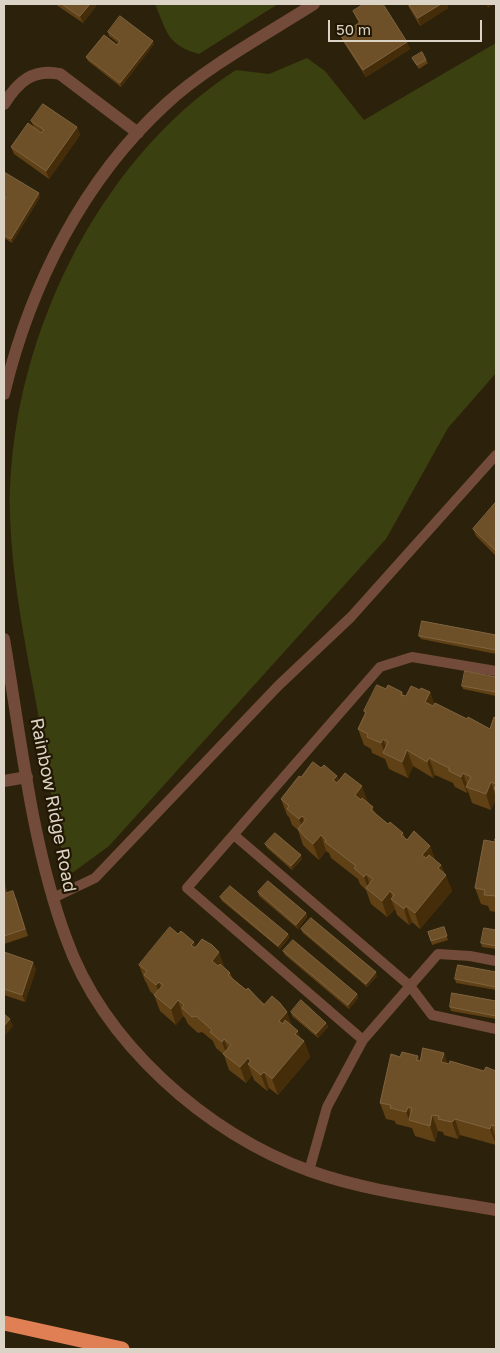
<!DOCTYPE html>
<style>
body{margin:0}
#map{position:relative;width:500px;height:1353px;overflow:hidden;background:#2c210a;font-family:"Golos Text",sans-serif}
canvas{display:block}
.frame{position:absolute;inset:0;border:5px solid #dbd3c6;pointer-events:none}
.scale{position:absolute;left:328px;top:20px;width:154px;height:22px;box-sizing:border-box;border:2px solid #dbd3c6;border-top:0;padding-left:6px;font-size:15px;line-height:18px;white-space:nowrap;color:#dbd3c6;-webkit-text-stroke:4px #221702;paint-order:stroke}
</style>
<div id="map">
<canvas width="500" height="1353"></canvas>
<div class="frame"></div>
<div class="scale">50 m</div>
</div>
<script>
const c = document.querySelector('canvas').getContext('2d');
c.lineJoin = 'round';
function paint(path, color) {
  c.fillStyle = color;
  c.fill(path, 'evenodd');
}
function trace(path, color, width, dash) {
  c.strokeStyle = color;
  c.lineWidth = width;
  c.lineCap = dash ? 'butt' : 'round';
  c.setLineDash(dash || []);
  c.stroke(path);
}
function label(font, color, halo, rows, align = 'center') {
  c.font = font + ' "Golos Text",sans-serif';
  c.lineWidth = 4.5;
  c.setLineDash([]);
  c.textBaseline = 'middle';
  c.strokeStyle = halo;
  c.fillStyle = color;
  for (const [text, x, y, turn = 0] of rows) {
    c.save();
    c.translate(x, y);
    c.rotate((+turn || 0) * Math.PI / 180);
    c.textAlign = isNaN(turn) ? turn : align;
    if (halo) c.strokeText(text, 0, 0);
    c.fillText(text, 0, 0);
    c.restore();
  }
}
paint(new Path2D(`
 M155,4H278L199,54C167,45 167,32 155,4Z
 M496,43V373L448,428L386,539L109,846L68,876C54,825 48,771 39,719C27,652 12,584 10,516C6,350 94,161 236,70L269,74L307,58L325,71L364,120Z`), '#3b4010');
trace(new Path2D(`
 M234,835L410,986L438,954L470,956L496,961
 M53,898L95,878L278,686L351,617L496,455
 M363,1040L187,888L380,667L412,657L496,671
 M309,1171L327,1107L363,1040L410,986L432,1015L496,1029`), '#724b3a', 10);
trace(new Path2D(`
 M4,104C18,82 33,68 60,74L138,133
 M4,394C30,286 83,180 166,104C206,67 267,34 314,4
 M4,639C21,738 31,842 66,938C103,1042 206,1134 310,1171C369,1192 435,1199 496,1210
 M4,781L27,777`), '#724b3a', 12);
trace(new Path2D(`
 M4,1323L122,1349`), '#e07f54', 15);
paint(new Path2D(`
 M55,4H95L96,6L83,23Z
 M407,4H447L448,8L420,26Z
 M353,11L407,42L410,49L366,77L344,43L341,36L359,23L356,18Z
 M108,32L154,44L121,87L88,61L86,57L117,45L118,43L109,36Z
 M412,58L426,60L428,63L419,69L414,62Z
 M31,121L77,127L80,135L49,179L14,154L11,147L34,128Z
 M4,172L40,197L12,243L4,238V201L5,200L4,199Z
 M496,502V556L476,536L473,529Z
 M496,635V654L421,639L419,636Z
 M496,677V696L463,689L462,686Z
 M386,689L402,692L404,696H406L420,690L430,692L434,704L467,719L490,729L496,718V799L491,810L472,803L468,791L467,793L455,787L453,783L435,775L433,778L413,766L408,778L389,769L385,759L372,753L371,749L364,745L358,729L365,714L364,711Z
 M321,768L337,776L339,781L368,802L376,814L388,824L403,833L405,838L407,840L430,846L435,860L441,865L452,891L420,929L412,922L409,925L397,915L395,909L387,917L371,904L366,890L360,884L358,879L331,858L329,853L326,851L319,860L311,853L303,845L298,830L292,825L289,817L287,815L281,799L301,777Z
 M496,839V912L490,911L488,906L481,904L475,888Z
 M265,844L302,859L292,870L267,848Z
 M4,875L7,893L16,898L28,936L4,944Z
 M258,892L306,913L307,917L298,929L259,896Z
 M220,897L288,934L289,938L280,949L222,901Z
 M444,927L448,940L432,945L428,932Z
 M301,929L377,976L367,987L303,933Z
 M496,930V949L482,947L481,943Z
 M194,942L196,947L225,968L230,973L233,979L293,1026L301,1039L304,1041L310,1057L278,1095L269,1088L267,1091L254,1080L252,1075L246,1083L229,1070L224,1055L216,1048L213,1041L202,1032L198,1033L188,1024L185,1018L183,1016L176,1025L160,1011L154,995L150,991L146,982L145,981L139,965Z
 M283,951L357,994L358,998L349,1009L285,955Z
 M4,952L36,969L25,1002L4,995Z
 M496,972V990L456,983L455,979Z
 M496,1001V1019L451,1011L450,1007Z
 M291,1012L326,1023L328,1027L318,1038L292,1016Z
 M444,1053L447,1064L484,1071H496V1145L460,1135L458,1139L444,1135L443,1132L438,1131L435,1142L415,1136L412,1128L396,1124L395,1121L386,1119L380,1103L418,1056L419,1061H420Z`), '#604015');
paint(new Path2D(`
 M90,4H95L96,6L83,23L80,16Z
 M441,4H447L448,8L420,26L418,18Z
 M486,4H495L488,8Z
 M153,41L154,44L121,87L120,83Z
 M407,42L410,49L366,77L363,70Z
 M77,127L80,135L49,179L46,171Z
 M39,193L40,197L12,243L11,239Z
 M430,692L436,708L425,702Z
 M383,739L389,755L385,754L381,743Z
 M407,750L413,766L408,778L402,762Z
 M429,758L435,775L433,778L427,762Z
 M463,773L468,788L466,787L468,791L467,793L461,777Z
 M337,776L342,792L333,780Z
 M491,782L496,798L491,810L486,794Z
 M362,786L368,802L361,811L355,795Z
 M302,816L308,832L305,835L299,819Z
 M321,835L326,851L319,860L313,844Z
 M430,846L436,862L428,871L422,855Z
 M301,855L302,859L292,870L291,866Z
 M441,865L445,877L446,875L452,891L420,929L415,913L438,868Z
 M366,874L372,890L369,891L364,877Z
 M4,875L7,894L5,887Z
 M390,891L394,901L391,899L395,909L387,917L382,901Z
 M406,906L412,922L409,925L404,909Z
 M306,913L307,917L298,929L296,925Z
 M288,934L289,938L280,949L278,946Z
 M194,942L200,958L191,945Z
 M219,952L225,968L218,977L212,961Z
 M33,962L36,969L25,1002L22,995Z
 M376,972L377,976L367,987L366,984Z
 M159,982L165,998L162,1001L156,985Z
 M357,994L358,998L349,1009L348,1005Z
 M178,1000L183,1016L176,1025L171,1009Z
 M287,1012L293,1028L285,1037L279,1021Z
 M10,1019L13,1026L4,1037V1026Z
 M326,1023L328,1027L318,1038L316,1034Z
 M298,1031L302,1043L304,1041L310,1057L278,1095L272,1079L295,1034Z
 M224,1039L230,1055L228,1058L222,1042Z
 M444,1053L450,1069L441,1062Z
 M248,1058L251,1066L248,1064L252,1075L246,1083L240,1067Z
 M264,1072L269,1088L267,1091L261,1075Z
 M408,1107L413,1121L409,1120L412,1128L406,1112Z
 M432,1115L438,1131L435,1142L430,1126Z
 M455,1119L460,1135L458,1139L452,1122Z
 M491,1125L496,1139V1145L490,1129Z`), '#462d09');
const building = new Path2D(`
 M62,4H90L80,16Z
 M364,4H383L407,42L363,70L341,36L360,22L353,11Z
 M409,4H441L418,18Z
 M120,16L153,41L120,83L86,57L104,35L117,45L120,41L108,32Z
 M422,52L426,60L417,65L412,58Z
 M43,104L77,127L46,171L11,147L28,123L41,133L44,130L31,121Z
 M4,172L39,193L11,239L4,235V201L6,197L4,196Z
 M496,502V551L473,529Z
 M422,621L496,635V650L419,636Z
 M465,671L496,677V692L462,686Z
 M377,685L386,689L388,685L402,692L401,695L406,696L411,686L420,690L421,688L430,692L425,702L433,706L435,703L467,719L468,717L490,729L494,717L496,718V790L494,789L496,784L491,782L486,794L466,787L471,777L463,773L461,777L449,771V768L429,758L427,762L407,750L402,762L383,753L388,742L383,739L381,743L367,737L368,734L358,729L366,712L364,711Z
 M313,762L321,768L324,765L337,776L333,780L337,783L345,773L362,786L355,795L361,800L362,798L373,807L371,810L388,824L390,822L403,833L401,835L407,840L414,831L430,846L422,855L426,858L429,855L441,865L438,868L446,875L415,913L406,906L404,909L391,899L394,895L390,891L382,901L366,888L373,879L366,874L364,877L354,868L356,866L325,842L326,840L321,835L313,844L305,837L298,829L306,819L302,816L299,819L287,809L289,806L281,799L299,776L301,777Z
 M275,833L301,855L291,866L265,844Z
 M495,839H496V896L484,895L485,890L475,888L484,840L495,842Z
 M268,881L306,913L296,925L258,892Z
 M230,886L288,934L278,946L220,897Z
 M13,891L25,929L4,936V894Z
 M311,918L376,972L366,984L301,929Z
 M170,927L178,934L181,931L194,942L191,945L195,948L202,939L212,945L219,952L212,961L218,966L220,964L230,973L228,975L246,990L248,988L264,1005L272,996L280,1003L287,1012L279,1021L283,1024L285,1020L298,1031L295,1034L304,1041L272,1079L264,1072L261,1075L248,1064L251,1061L248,1058L240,1067L223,1054L231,1045L224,1039L222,1042L210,1032L212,1030L196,1016L192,1017L182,1008L184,1005L178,1000L171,1009L154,995L163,985L159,982L156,985L144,975L147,971L139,965Z
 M444,927L447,936L431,941L428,932Z
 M484,928L496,930V946L481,943Z
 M293,940L357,994L348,1005L283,951Z
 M4,952L33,962L22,995L4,989Z
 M458,965L496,972V987L455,979Z
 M452,993L496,1001V1016L450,1007Z
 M301,1000L326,1023L316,1034L291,1012Z
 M4,1014L10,1019L4,1026Z
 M423,1048L444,1053L441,1062L449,1064L450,1061L484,1071L486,1067L496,1071V1126L491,1125L490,1129L455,1119L452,1122L438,1119L439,1116L432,1115L430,1126L409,1120L412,1108L408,1107L406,1112L390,1108L391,1105L380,1103L391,1054L400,1057L402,1052L418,1056L416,1060L420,1061Z`);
paint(building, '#6d5028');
trace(building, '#7f6441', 1);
label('18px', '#dbd3c6', '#221702', [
 ["Rainbow Ridge Road",53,805,79]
]);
</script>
